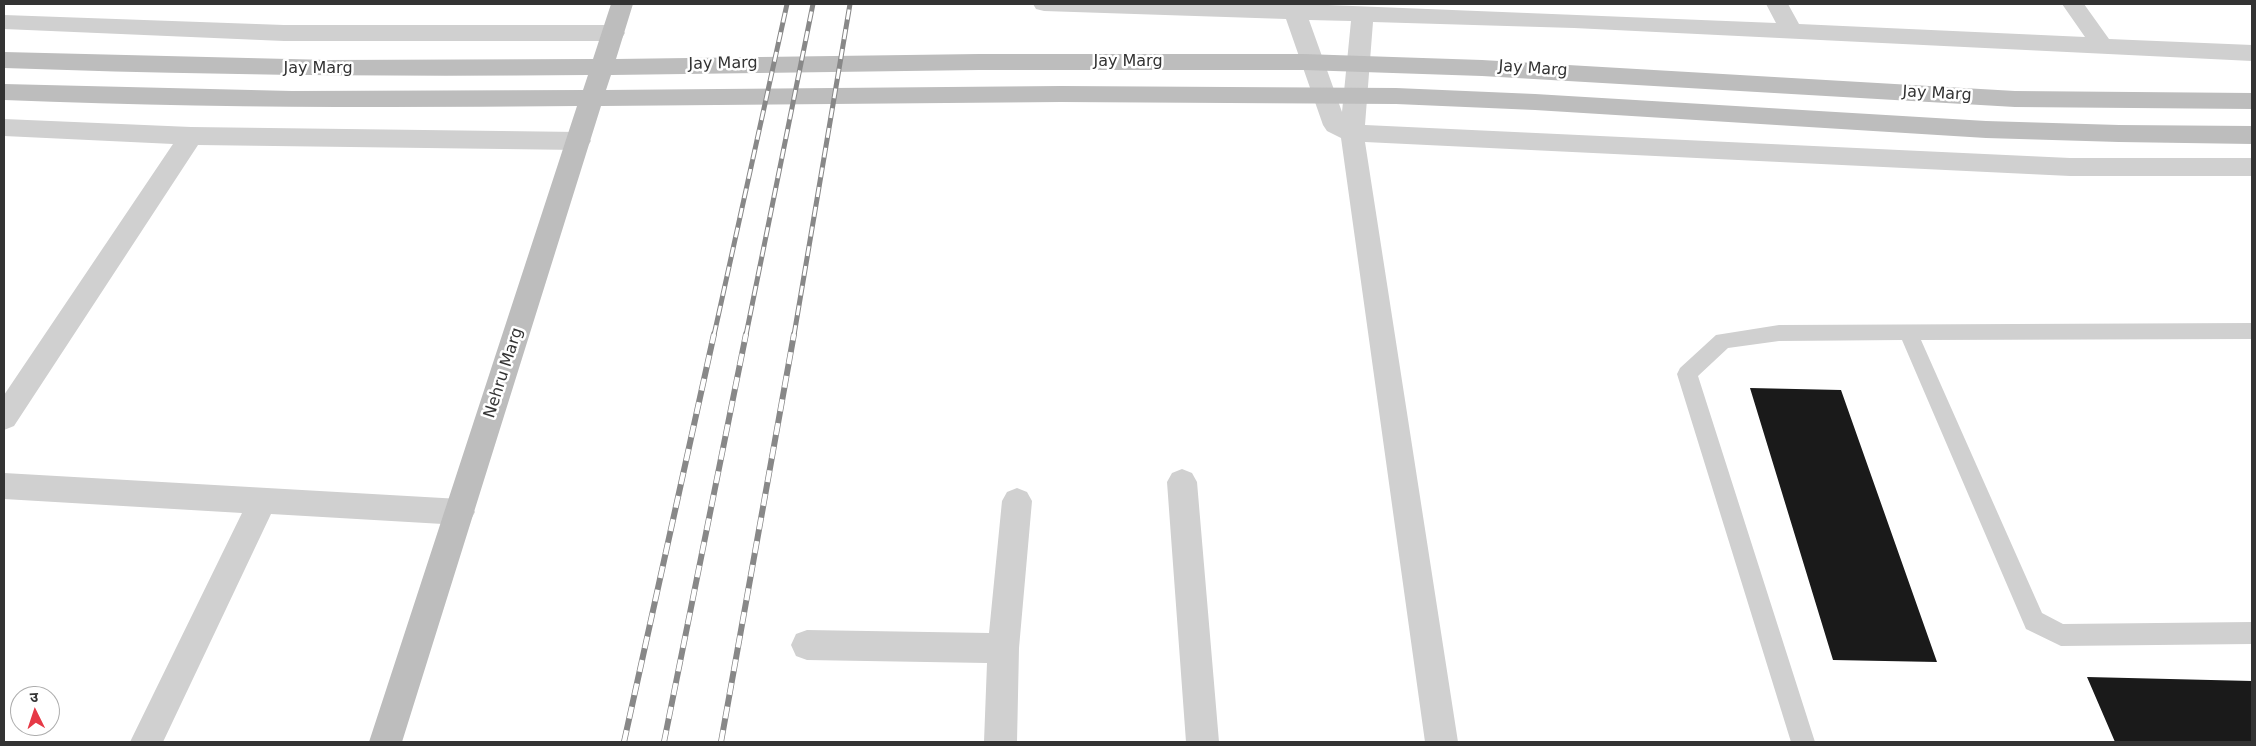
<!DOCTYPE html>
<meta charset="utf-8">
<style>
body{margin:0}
#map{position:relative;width:2256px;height:746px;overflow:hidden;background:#fff;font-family:"DejaVu Sans","Noto Sans Devanagari",sans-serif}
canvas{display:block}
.frame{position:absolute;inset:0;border:5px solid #333;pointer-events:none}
.north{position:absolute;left:10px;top:686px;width:50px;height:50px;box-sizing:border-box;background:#fff;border:1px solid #adadad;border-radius:50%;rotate:356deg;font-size:14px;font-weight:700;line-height:20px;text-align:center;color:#333}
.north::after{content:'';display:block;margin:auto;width:18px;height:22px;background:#e63946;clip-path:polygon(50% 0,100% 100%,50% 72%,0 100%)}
</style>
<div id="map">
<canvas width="2256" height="746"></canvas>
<div class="frame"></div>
<div class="north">उ</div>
</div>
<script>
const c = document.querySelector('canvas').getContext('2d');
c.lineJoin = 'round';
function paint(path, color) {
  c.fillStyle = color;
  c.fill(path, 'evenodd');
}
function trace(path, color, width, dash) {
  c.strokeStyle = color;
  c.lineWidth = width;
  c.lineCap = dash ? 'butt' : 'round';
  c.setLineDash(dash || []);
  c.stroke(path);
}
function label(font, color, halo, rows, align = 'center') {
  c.font = font + ' "DejaVu Sans",sans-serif';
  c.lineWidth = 5;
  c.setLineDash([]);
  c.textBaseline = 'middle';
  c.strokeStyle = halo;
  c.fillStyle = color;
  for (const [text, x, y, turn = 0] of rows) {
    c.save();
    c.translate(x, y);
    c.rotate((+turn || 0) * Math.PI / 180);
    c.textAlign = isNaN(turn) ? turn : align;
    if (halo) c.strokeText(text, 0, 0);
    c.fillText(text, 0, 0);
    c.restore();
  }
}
paint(new Path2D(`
 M1750,388L1841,390L1937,662L1833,660Z
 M2087,677L2252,681V742H2115Z`), '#1a1a1a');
paint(new Path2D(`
 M2252,323V339L1921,340L2042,613L2063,624L2252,622V644L2061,646L2026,629L1902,340L1779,341L1728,348L1698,376L1815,742H1791L1677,374L1680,368L1716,335L1779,325Z`), '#d0d0d0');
paint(new Path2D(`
 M1033,4H1303L1776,23L1766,4H1788L1799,24L2085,37L2062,4H2084L2109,39L2252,45V61L1574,28L1373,22L1365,125L2070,158H2252V176H2070L1365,142L1458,742H1425L1341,138L1327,131L1323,125L1286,19L1044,11L1036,9ZM1309,20L1351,21L1342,112Z
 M4,15L284,25H614L622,28L625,33L622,38L614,41H284L4,29Z
 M4,119L191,127L579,132L587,135L591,141L587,147L579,150L198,145L14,426L4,430V395L173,144L4,136Z
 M1182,469L1192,473L1197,482L1219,742H1186L1167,482L1172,473Z
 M4,473L460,499L470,503L475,512L470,521L460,525L271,514L163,742H130L242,513L4,499Z
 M1017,488L1027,492L1032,501L1019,648L1017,742H984L987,663L807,660L796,656L791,645L796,634L807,630L989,633L1002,501L1007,492Z`), '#d0d0d0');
paint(new Path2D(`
 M611,4H633L616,59L979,54H1304L1482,60L2015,91L2252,93V109L2015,107L1482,76L1304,70H979L611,75L606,90L1061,86L1396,88L1535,94L1986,121L2119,125L2252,126V144L2119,142L1986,138L1535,110L1396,104L1061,102L601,106L402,742H369L577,106C386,108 195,108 4,100V84L292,91L583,90L588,75C393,77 199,75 4,68V52L329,60L593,59Z`), '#bdbdbd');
const railFar1 = new Path2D(`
 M714,335L787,4
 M746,335L813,4
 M794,335L850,4`);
const rail = new Path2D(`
 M624,742L714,334
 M664,742L746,334
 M721,742L794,334`);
trace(railFar1, '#888', 5);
trace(rail, '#888', 6);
trace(railFar1, '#fff', 3, [10]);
trace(rail, '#fff', 4.5, [12]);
label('16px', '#333', '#fff', [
 ["Jay Marg",1128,62],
 ["Jay Marg",723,64,-1],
 ["Jay Marg",318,69],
 ["Jay Marg",1533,69,4],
 ["Jay Marg",1937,94,3],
 ["Nehru Marg",504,373,-72]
]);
</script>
